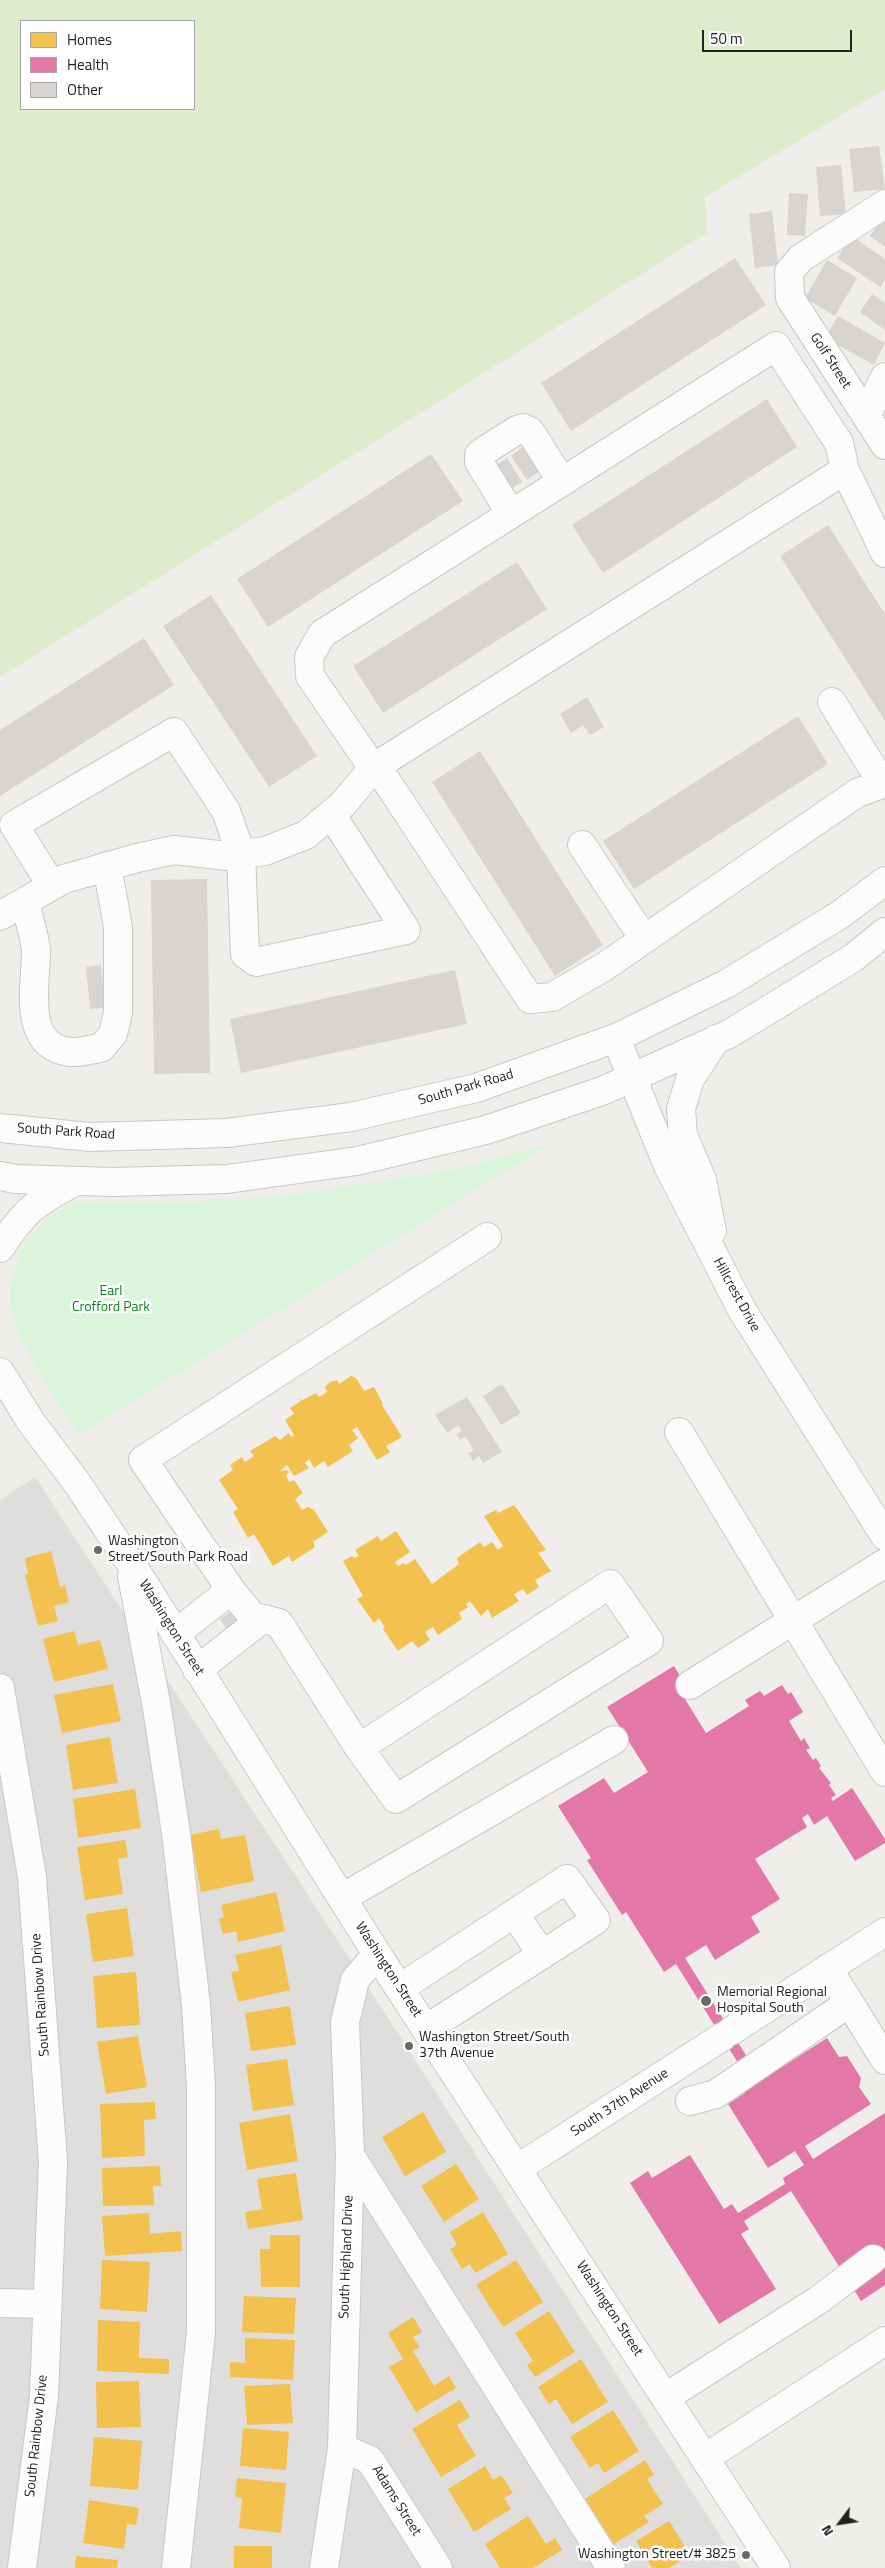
<!DOCTYPE html>
<style>
body{margin:0}
#map{position:relative;width:885px;height:2568px;overflow:hidden;background:#f0eeeb;font-family:"Titillium Web",sans-serif}
canvas{display:block}
.legend{position:absolute;left:20px;top:20px;width:175px;height:90px;box-sizing:border-box;background:#fff;border:1px solid #a7a7a7;margin:0;padding:6px 9px;list-style:none;font-size:15px;color:#222}
.legend li{display:flex;align-items:center;gap:10px;height:25px}
.legend b{width:25px;border:1px solid #a7a7a7}
.north{position:absolute;left:815px;top:2498px;width:50px;height:50px;-webkit-text-stroke:4px #fff;paint-order:stroke;rotate:239deg;font-size:14px;font-weight:700;line-height:20px;text-align:center;color:#222}
.north::after{content:'';display:block;margin:auto;width:18px;height:22px;background:#222;clip-path:polygon(50% 0,100% 100%,50% 72%,0 100%)}
.scale{position:absolute;left:702px;top:30px;width:150px;height:22px;box-sizing:border-box;border:2px solid #222;border-top:0;padding-left:6px;font-size:15px;line-height:18px;white-space:nowrap;color:#222;-webkit-text-stroke:4px #fff;paint-order:stroke}
</style>
<div id="map">
<canvas width="885" height="2568"></canvas>
<ul class="legend">
<li><b style="height:14px;background:#f2c14e"></b>Homes</li>
<li><b style="height:14px;background:#e377a8"></b>Health</li>
<li><b style="height:14px;background:#d7d4d2"></b>Other</li>
</ul>
<div class="north">N</div>
<div class="scale">50 m</div>
</div>
<script>
const c = document.querySelector('canvas').getContext('2d');
c.lineJoin = 'round';
function paint(path, color) {
  c.fillStyle = color;
  c.fill(path, 'evenodd');
}
function trace(path, color, width, dash) {
  c.strokeStyle = color;
  c.lineWidth = width;
  c.lineCap = dash ? 'butt' : 'round';
  c.setLineDash(dash || []);
  c.stroke(path);
}
function label(font, color, halo, rows, align = 'center') {
  c.font = font + ' "Titillium Web",sans-serif';
  c.lineWidth = 5;
  c.setLineDash([]);
  c.textBaseline = 'middle';
  c.strokeStyle = halo;
  c.fillStyle = color;
  for (const [text, x, y, turn = 0] of rows) {
    c.save();
    c.translate(x, y);
    c.rotate((+turn || 0) * Math.PI / 180);
    c.textAlign = isNaN(turn) ? turn : align;
    if (halo) c.strokeText(text, 0, 0);
    c.fillText(text, 0, 0);
    c.restore();
  }
}
paint(new Path2D(`
 M35,1477L379,2004L741,2568H0V1500Z`), '#dfdedc');
paint(new Path2D(`
 M0,0H885V89L705,197L707,233L0,677ZM21,21H194V109H21Z`), '#ddeccb');
paint(new Path2D(`
 M550,1144L79,1435L50,1392L18,1334L11,1309L10,1288L15,1267L26,1240L49,1216L76,1202H194L287,1196L457,1169Z`), '#daf5da');
paint(new Path2D(`
 M351,1376L356,1378L364,1391L374,1387L383,1404L382,1405L402,1437L386,1446L390,1452L377,1460L357,1427L352,1430L358,1438L349,1445L353,1451L328,1467L324,1461L314,1468L309,1459L305,1463L309,1468L294,1476L287,1465L280,1471L287,1470L289,1472L286,1475L289,1482L294,1480L303,1493L295,1499L302,1510L308,1507L314,1510L328,1532L313,1542L315,1547L292,1562L289,1556L273,1566L254,1534L248,1538L233,1512L238,1509L219,1480L233,1470L230,1465L242,1457L245,1462L254,1456L250,1451L275,1436L280,1440L289,1433L291,1437L294,1435L285,1420L294,1414L290,1408L301,1401L299,1399L303,1400L316,1393L319,1397L327,1392L325,1387L330,1382L337,1380L339,1384Z
 M514,1505L546,1550L538,1553L551,1571L535,1580L539,1587L527,1595L523,1589L514,1594L519,1601L492,1618L488,1609L481,1616L470,1601L466,1604L468,1607L459,1613L462,1619L438,1635L433,1627L425,1632L430,1640L418,1648L412,1641L398,1651L383,1629L385,1628L379,1618L374,1623L357,1599L363,1596L343,1561L352,1556L354,1558L359,1556L355,1550L378,1536L381,1541L396,1531L410,1552L395,1562L398,1566L404,1563L406,1565L415,1559L432,1584L459,1564L457,1558L480,1542L484,1547L492,1542L498,1550L503,1546L484,1516L496,1510L498,1513Z
 M51,1551L60,1587L65,1585L69,1602L54,1606L58,1621L38,1626L25,1575L28,1574L25,1558Z
 M74,1631L78,1645L100,1640L108,1669L54,1682L43,1639Z
 M113,1684L121,1721L62,1733L54,1695Z
 M110,1737L118,1783L73,1790L66,1745Z
 M135,1789L141,1828L78,1838L73,1799Z
 M219,1829L221,1839L245,1835L254,1881L201,1892L190,1835Z
 M125,1840L128,1857L118,1859L123,1894L85,1900L77,1847Z
 M276,1892L285,1931L238,1942L236,1931L223,1934L219,1919L224,1917L221,1905Z
 M127,1908L134,1956L93,1962L86,1914Z
 M281,1945L290,1990L238,2002L231,1972L239,1971L235,1955Z
 M136,1972L140,2025L97,2028L93,1976Z
 M290,2006L296,2045L251,2051L245,2013Z
 M138,2036L147,2087L106,2094L97,2042Z
 M287,2059L294,2105L253,2111L246,2065Z
 M155,2102L156,2119L144,2120L145,2156L102,2158L100,2104Z
 M423,2112L446,2152L405,2176L382,2137Z
 M290,2114L298,2161L247,2170L239,2123Z
 M456,2164L479,2199L444,2222L421,2186Z
 M160,2166L161,2186H153L154,2205L103,2206L102,2168Z
 M296,2173L303,2220L248,2229L245,2212L262,2209L257,2179Z
 M483,2212L508,2254L475,2273L470,2264L462,2269L450,2249L457,2245L450,2232Z
 M149,2213L150,2234L181,2231L182,2251L105,2256L102,2216Z
 M270,2235H300V2287H261L260,2249H270Z
 M102,2260L150,2262L147,2312L100,2309Z
 M516,2260L543,2302L503,2327L476,2285Z
 M244,2296L296,2298L294,2334L242,2332Z
 M549,2311L575,2352L535,2377L527,2365L533,2361L515,2333Z
 M413,2317L422,2332L413,2337L420,2347L413,2351L434,2386L449,2376L456,2388L416,2412L389,2367L403,2359L388,2333Z
 M98,2320L140,2322L139,2358L169,2359V2374L97,2371Z
 M245,2338L295,2340L293,2380L230,2377V2362L245,2363Z
 M581,2359L608,2402L572,2424L556,2399L549,2404L538,2387Z
 M139,2381L141,2427L97,2428L96,2382Z
 M290,2384L293,2423L247,2425L244,2386Z
 M460,2400L470,2417L457,2425L476,2456L441,2477L412,2429Z
 M613,2410L639,2451L604,2473L598,2463L590,2468L570,2437Z
 M243,2428L289,2432L286,2470L240,2466Z
 M94,2437L142,2441L138,2490L90,2486Z
 M645,2460L654,2475L647,2479L663,2504L644,2516L649,2522L614,2544L585,2499Z
 M485,2466L493,2480L501,2475L513,2493L504,2498L511,2509L474,2532L448,2489Z
 M237,2478L286,2483L281,2533L239,2528L242,2498L235,2497Z
 M89,2500L139,2508L136,2525L127,2524L124,2549L83,2543Z
 M528,2516L546,2544L555,2538L562,2550L533,2568H500L485,2544Z
 M669,2521L690,2555L669,2568H652L636,2541Z
 M234,2546H272V2568H234Z
 M76,2556L118,2560L117,2568H75Z`), '#f2c14e');
paint(new Path2D(`
 M674,1666L682,1679L675,1683L706,1733L749,1706L745,1700L760,1691L764,1696L782,1685L788,1694L791,1692L803,1712L789,1721L801,1741L804,1738L810,1748L806,1750L813,1760L816,1758L821,1766L819,1768L831,1783L829,1785L836,1795L831,1798L833,1801L852,1788L885,1839V1843L855,1861L827,1816L814,1825L808,1814L802,1818L807,1827L755,1859L780,1899L751,1917L760,1932L715,1960L706,1945L685,1958L759,2076L766,2072L771,2074L827,2038L839,2057L847,2056L861,2078L859,2087L871,2104L805,2146L813,2159L885,2113V2285L861,2301L791,2191L744,2221L749,2229L741,2234L776,2289L719,2324L630,2183L648,2171L652,2178L690,2155L724,2209L732,2204L738,2213L785,2184L783,2178L804,2165L795,2151L768,2168L728,2104L745,2093L742,2089L750,2082L676,1964L664,1972L626,1912L622,1915L587,1860L591,1858L558,1806L604,1778L614,1793L648,1772L607,1707Z`), '#e377a8');
paint(new Path2D(`
 M879,146L885,189L854,192L849,149Z
 M841,165L846,214L820,216L816,167Z
 M789,193L808,194L805,236L787,235Z
 M772,211L778,265L755,268L749,214Z
 M884,217L885,218V247L870,236Z
 M852,236L885,259V280L880,287L837,258Z
 M735,258L766,305L571,431L541,383Z
 M827,260L857,278L835,316L805,298Z
 M872,294L885,303V330L860,312Z
 M838,316L885,343L874,365L825,338Z
 M767,399L797,447L603,573L572,525Z
 M524,446L540,471L527,480L511,456Z
 M431,454L463,501L268,627L237,579Z
 M507,458L522,482L508,491L493,467Z
 M828,525L885,614V721L780,556Z
 M517,562L547,609L383,713L353,666Z
 M211,595L317,756L269,787L163,626Z
 M144,638L174,685L0,796V730Z
 M587,697L604,727L590,735L583,725L571,733L560,714Z
 M798,716L828,764L634,889L603,841Z
 M480,751L603,945L555,976L432,782Z
 M207,879L210,1073L154,1074L151,880Z
 M101,965L106,1008L90,1009L86,967Z
 M455,970L467,1024L241,1073L230,1019Z
 M502,1384L521,1413L501,1425L483,1396Z
 M467,1397L502,1452L483,1463L479,1456L473,1461L468,1453L474,1450L465,1436L460,1440L456,1434L462,1431L458,1425L447,1433L435,1415Z
 M233,1610L239,1621L226,1629L220,1619Z`), '#d7d4d2');
const minor = new Path2D(`
 M885,204L801,258L789,272L790,298L885,445
 M866,416L885,377
 M511,514L479,462V455L484,451L517,430L523,428L530,431L562,482
 M832,702L877,775L885,778
 M376,765L530,999L552,997L604,967L857,793L885,783
 M373,768L310,676L309,657L322,634L776,346L839,443L845,470
 M582,845L644,939
 M52,886L14,825L174,732L226,811L241,854L245,954L256,962L406,930L331,814
 M25,902C28,918 35,935 36,951C36,985 21,1046 70,1052C79,1053 91,1049 101,1048L113,1034L118,1013V927L107,866
 M0,916L64,879L137,858L174,850L227,856L265,851L306,835L343,804L373,768L845,470L885,553
 M616,1038L668,1166L742,1310L885,1536
 M0,1128L90,1137L226,1133L351,1117L476,1088L616,1038L726,984L838,916L885,881
 M0,1176L15,1179L113,1182L227,1179L357,1161L486,1130L602,1091L729,1034L853,958L885,932
 M712,1231L702,1180L683,1135L681,1109L690,1079L716,1039
 M0,1248C26,1209 36,1202 76,1181
 M0,1372L31,1422L77,1483L143,1582L377,1954L776,2568
 M679,1432L885,1772
 M132,1576L157,1708L176,1833L196,2005L201,2087V2332L176,2568
 M175,1634L231,1590
 M197,1670L262,1619
 M690,1685L885,1563
 M0,1688L32,1877L53,2162L44,2396L22,2568
 M359,1748L610,1584L649,1641L396,1799L359,1748L279,1623L252,1616L231,1590L143,1460L487,1237
 M342,1898L614,1740
 M515,1914L542,1955
 M828,1968L885,2060
 M400,1988L567,1879L596,1920L426,2029
 M731,2031L885,1932
 M690,2101L716,2094L849,2003
 M350,2155L611,2568
 M518,2168L722,2037
 M0,2303L47,2304
 M666,2397L817,2301L873,2259
 M342,2448L370,2460L438,2568
 M705,2458L885,2341
 M324,2568L342,2448L350,2155L345,2022L355,1980L377,1954`);
trace(minor, '#c9c8c7', 30);
trace(minor, '#fdfcfc', 28);
for (const [x, y, r, color] of [
 [98,1550,5,"#6a6968"],
 [706,2001,6,"#6a6968"],
 [409,2046,5,"#6a6968"],
 [746,2555,5,"#6a6968"]
]) {
  const dot = new Path2D();
  dot.arc(x, y, r, 0, 2 * Math.PI);
  c.fillStyle = color;
  c.fill(dot);
  trace(dot, '#fff', 2);
}
label('14px', '#222', '#fff', [
 ["Golf Street",830,361,57],
 ["South Park Road",466,1088,-16],
 ["South Park Road",66,1132,4],
 ["Hillcrest Drive",736,1295,61],
 ["Washington Street",171,1628,58],
 ["Washington Street",388,1970,57],
 ["South Rainbow Drive",41,1995,-94],
 ["South 37th Avenue",620,2103,-33],
 ["South Highland Drive",347,2257,-88],
 ["Washington Street",609,2309,57],
 ["South Rainbow Drive",37,2436,-84],
 ["Adams Street",396,2501,58]
]);
label('14px', '#0c8416', '#fff', [
 ["Earl",111,1292],
 ["Crofford Park",111,1308]
]);
label('14px', '#222', '#fff', [
 ["Washington",108,1542],
 ["Street/South Park Road",108,1558],
 ["Memorial Regional",717,1993],
 ["Hospital South",717,2009],
 ["Washington Street/South",419,2038],
 ["37th Avenue",419,2054],
 ["Washington Street/# 3825",736,2555,"right"]
], 'left');
</script>
